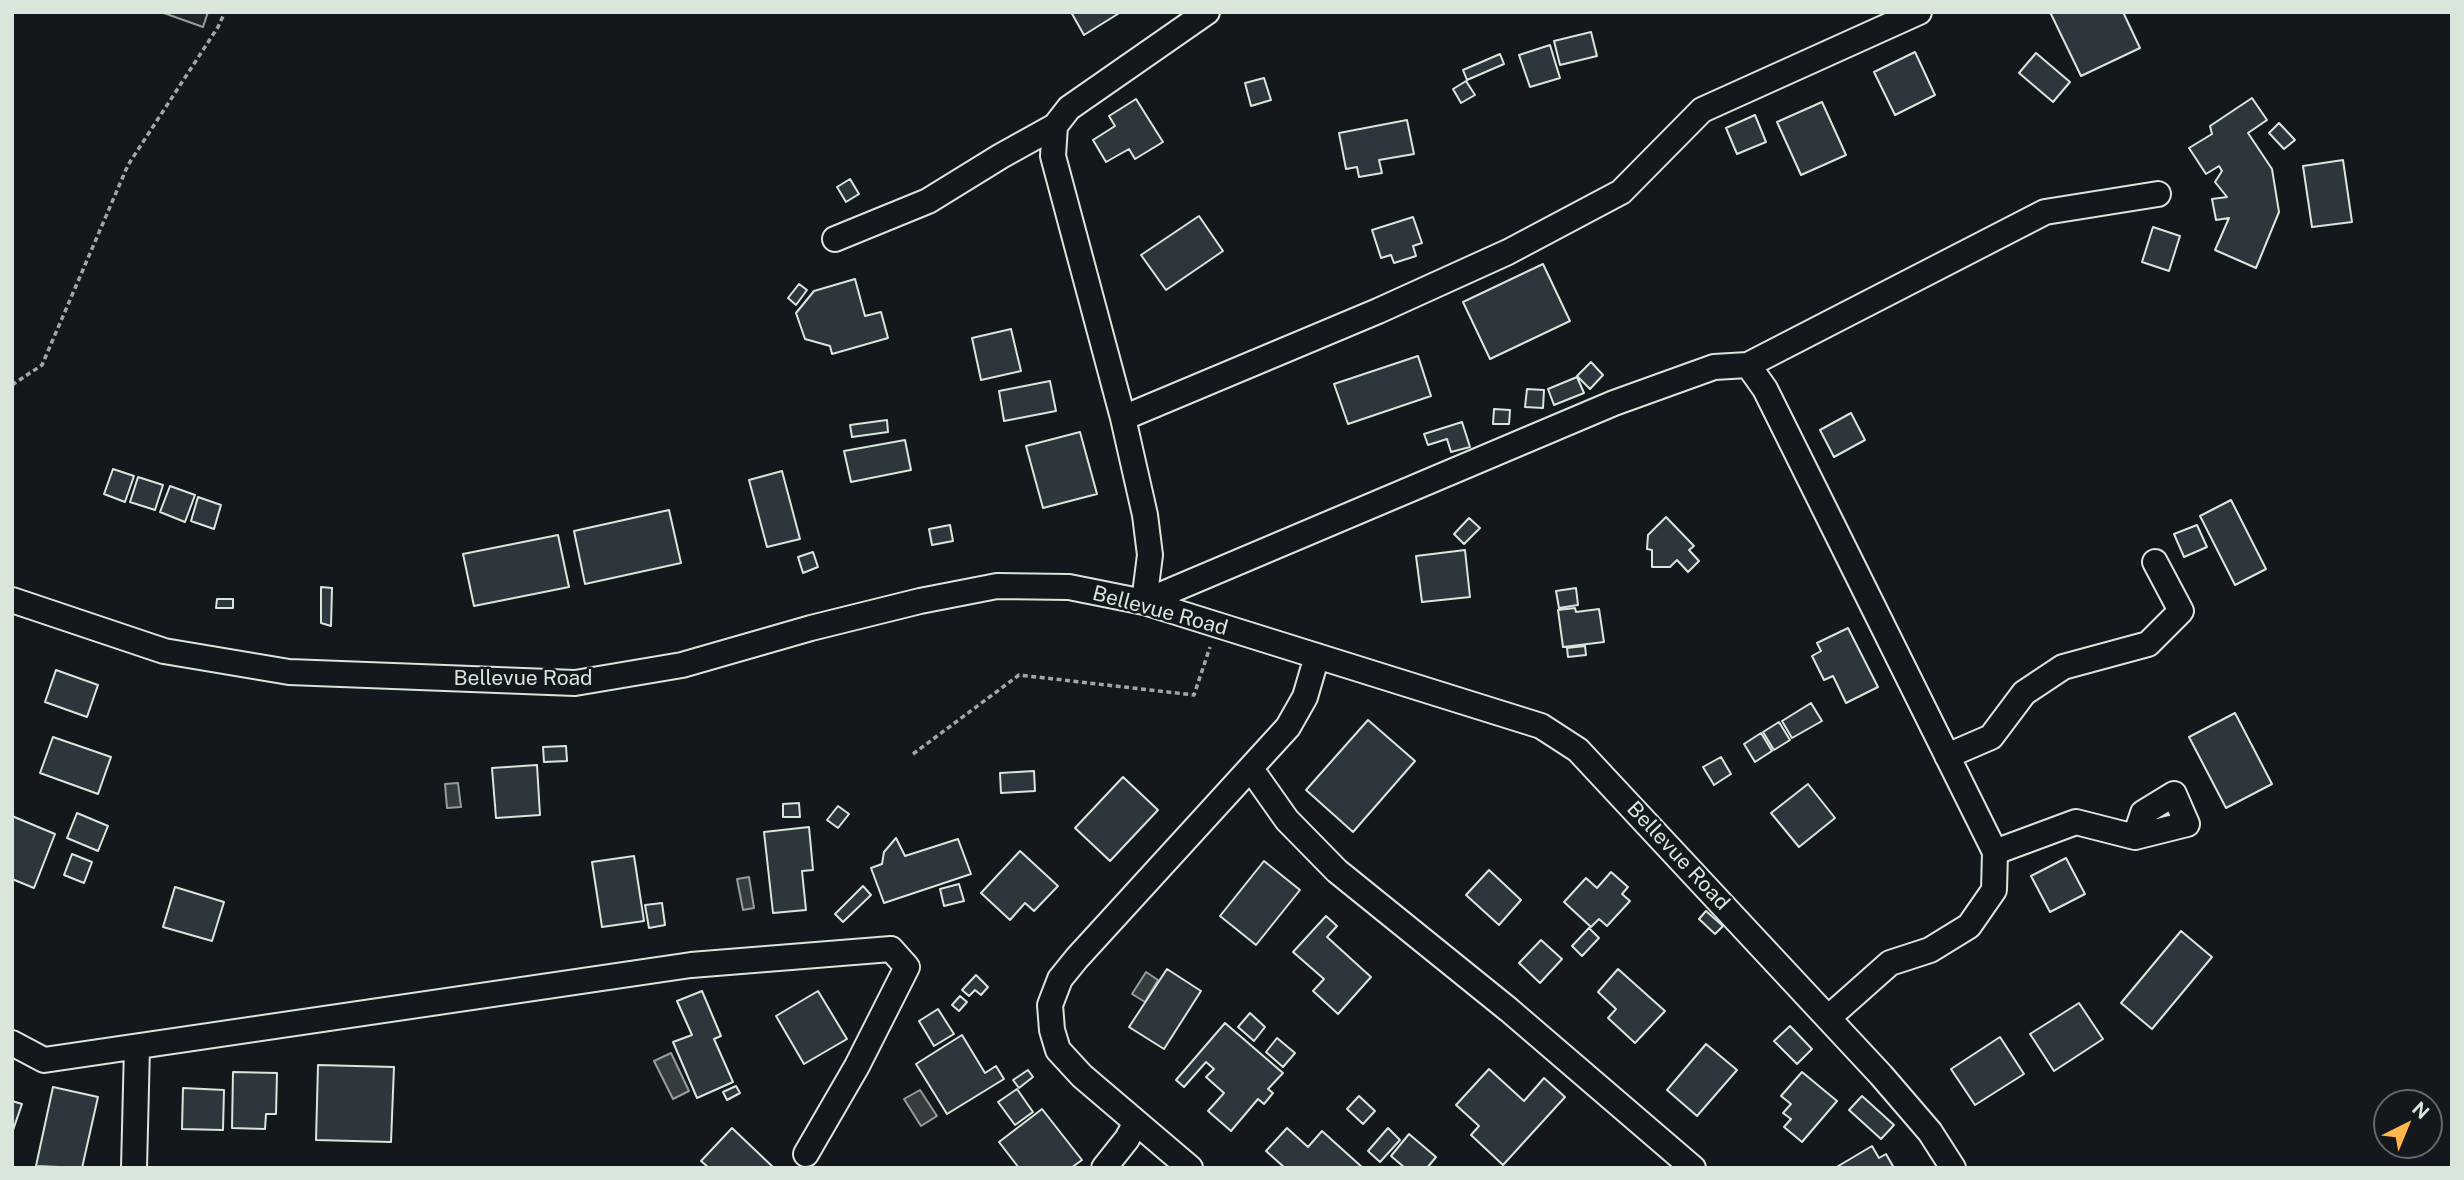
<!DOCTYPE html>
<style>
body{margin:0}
#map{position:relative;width:2464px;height:1180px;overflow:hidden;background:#14181c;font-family:"Public Sans",sans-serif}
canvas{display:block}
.frame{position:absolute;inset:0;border:14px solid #d8e6dc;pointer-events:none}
.north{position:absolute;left:2373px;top:1089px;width:70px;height:70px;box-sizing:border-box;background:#14181c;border:2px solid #626a69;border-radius:50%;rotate:43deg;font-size:19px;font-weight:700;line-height:28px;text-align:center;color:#d8e6dc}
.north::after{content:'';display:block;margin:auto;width:24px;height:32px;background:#ffb74d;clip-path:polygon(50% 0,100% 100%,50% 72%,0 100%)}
</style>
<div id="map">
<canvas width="2464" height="1180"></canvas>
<div class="frame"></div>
<div class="north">N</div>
</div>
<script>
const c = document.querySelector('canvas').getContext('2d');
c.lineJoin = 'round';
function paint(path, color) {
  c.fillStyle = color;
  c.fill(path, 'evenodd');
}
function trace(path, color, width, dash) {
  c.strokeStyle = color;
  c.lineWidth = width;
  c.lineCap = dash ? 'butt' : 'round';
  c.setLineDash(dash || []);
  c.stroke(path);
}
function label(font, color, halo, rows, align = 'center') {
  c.font = font + ' "Public Sans",sans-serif';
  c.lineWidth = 5;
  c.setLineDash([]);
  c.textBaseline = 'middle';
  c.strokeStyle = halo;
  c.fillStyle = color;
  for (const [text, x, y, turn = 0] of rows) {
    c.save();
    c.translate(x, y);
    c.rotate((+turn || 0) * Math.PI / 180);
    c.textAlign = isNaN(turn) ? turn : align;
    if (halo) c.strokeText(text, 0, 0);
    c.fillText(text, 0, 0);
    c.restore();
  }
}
const green = new Path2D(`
 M161,12H208L203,27Z`);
paint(green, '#202428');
trace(green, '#939e99', 2);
const water = new Path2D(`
 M458,783L461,807L447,808L445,784Z
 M749,877L754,908L743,910L737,879Z
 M1146,972L1158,980L1145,1002L1132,994Z
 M671,1053L689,1091L673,1099L654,1061Z
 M920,1090L937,1116L921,1126L904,1099Z`);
paint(water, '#363b3e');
trace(water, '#939e99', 2);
const building = new Path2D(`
 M1071,12H1121L1084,35Z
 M2050,12H2123L2140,48L2081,76Z
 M1591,32L1597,56L1560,65L1554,41Z
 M1550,45L1560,78L1530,87L1519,55Z
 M1915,52L1935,95L1895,115L1874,72Z
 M2036,53L2070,82L2053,102L2019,73Z
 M1500,54L1504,64L1467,80L1463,70Z
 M1264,78L1271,100L1251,106L1245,83Z
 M1466,81L1475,95L1461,103L1453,89Z
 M2252,98L2267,120L2248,133L2272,169L2279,212L2256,268L2215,250L2229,218L2216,220L2212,199L2227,197L2215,182L2222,171L2219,166L2206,174L2189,148L2212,134L2210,126Z
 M1136,99L1163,142L1135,159L1129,149L1106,162L1093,140L1115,126L1109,116Z
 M1822,102L1846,155L1801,175L1777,122Z
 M1755,115L1766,142L1737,154L1726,128Z
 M1407,120L1414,154L1379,160L1382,173L1359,177L1357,167L1346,169L1339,133Z
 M2279,123L2295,140L2284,149L2269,133Z
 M2343,160L2352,222L2312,227L2303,166Z
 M850,179L859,194L846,202L837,187Z
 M1199,216L1223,251L1166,290L1141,255Z
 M1413,217L1422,243L1413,246L1416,256L1394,263L1391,255L1381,258L1372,230Z
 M2153,227L2180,236L2169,271L2142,262Z
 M1543,264L1570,321L1490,359L1463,302Z
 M855,279L865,316L881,312L888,338L832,354L830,346L805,339L796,313L814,291Z
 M799,284L807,290L796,305L788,298Z
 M1011,329L1021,371L981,380L972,338Z
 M1418,356L1431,396L1348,424L1334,384Z
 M1591,362L1603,375L1590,389L1577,376Z
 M1577,377L1584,393L1554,405L1548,389Z
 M1050,381L1056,411L1004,421L999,391Z
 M1527,389L1544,390L1543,408L1525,407Z
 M1494,409L1510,410L1509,424H1493Z
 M1851,413L1865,440L1834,457L1820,430Z
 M887,420L888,432L852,437L850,425Z
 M1462,422L1470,447L1451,452L1447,439L1428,445L1424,434Z
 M1080,432L1097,494L1043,508L1026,446Z
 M905,440L911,470L851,482L844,451Z
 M113,469L134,476L125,502L104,494Z
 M782,471L800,539L767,547L749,480Z
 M138,477L163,485L155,510L130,502Z
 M170,486L195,495L185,522L160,512Z
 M198,497L221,505L214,529L191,521Z
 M2231,500L2266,569L2235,585L2200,516Z
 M669,510L681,563L585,584L574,531Z
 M1666,517L1694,546L1689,550L1699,561L1688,572L1677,560L1670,567H1652V550L1647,549L1648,535Z
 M1469,518L1480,528L1464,544L1454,534Z
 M950,525L953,541L932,545L929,529Z
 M2197,525L2207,547L2184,557L2174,534Z
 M558,535L569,587L474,606L463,554Z
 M1465,550L1470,597L1422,602L1416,556Z
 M813,552L818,567L803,573L798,557Z
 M321,587L332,588L331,626L321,623Z
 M1576,588L1578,605L1559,608L1556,591Z
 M217,599H233V608H216Z
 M1575,608L1576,612L1599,609L1604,642L1563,647L1558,610Z
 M1848,628L1878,687L1846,703L1833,676L1824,680L1812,656L1821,651L1817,643Z
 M1585,646L1586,655L1568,657L1567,648Z
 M56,670L98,685L87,717L45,702Z
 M1811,703L1822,721L1792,738L1782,721Z
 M2235,713L2272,784L2226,808L2189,737Z
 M1368,720L1415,761L1353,832L1306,790Z
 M1779,722L1790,740L1774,750L1763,732Z
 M1761,733L1772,751L1755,762L1744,744Z
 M53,737L111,757L98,794L40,773Z
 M566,746L567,761L544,762L543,747Z
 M1721,757L1731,774L1714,785L1703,767Z
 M537,765L540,815L496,818L492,768Z
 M1034,771L1035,791L1001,793L1000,773Z
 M1123,777L1158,810L1110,861L1075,828Z
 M1808,784L1835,818L1799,847L1771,813Z
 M799,803L800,817H783V804Z
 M838,806L849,814L838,828L827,820Z
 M77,813L108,826L98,851L67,838Z
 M12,816L55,834L34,888L12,879Z
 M809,827L813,870L802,871L806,910L773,913L764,832Z
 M896,838L905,856L958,839L971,874L884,903L871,868L882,864L884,852Z
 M1020,851L1058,886L1034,911L1025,903L1010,920L981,893Z
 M72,854L92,862L84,883L64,875Z
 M634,856L644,921L602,927L592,862Z
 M2066,858L2085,894L2050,912L2031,876Z
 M1264,861L1300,890L1256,945L1220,916Z
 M1489,870L1521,900L1499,925L1466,895Z
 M1611,872L1628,887L1622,894L1630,901L1607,926L1599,919L1591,927L1564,902L1586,878L1597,888Z
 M959,884L964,901L944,906L940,889Z
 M863,886L871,895L843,922L835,914Z
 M175,887L224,902L212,941L163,927Z
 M662,903L665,925L649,928L645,905Z
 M1706,911L1723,926L1715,934L1699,919Z
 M1326,916L1337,926L1327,937L1371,977L1338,1014L1313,991L1324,979L1293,952Z
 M1589,928L1599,938L1582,956L1572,946Z
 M2181,931L2212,957L2152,1029L2121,1003Z
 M1541,940L1562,959L1540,983L1519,963Z
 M1167,969L1201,991L1164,1049L1129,1027Z
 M1618,969L1665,1011L1635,1043L1608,1018L1616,1009L1598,992Z
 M976,975L988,987L981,995L975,990L969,996L962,990Z
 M702,991L721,1036L714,1039L733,1082L697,1098L673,1042L692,1035L677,1001Z
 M818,991L847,1039L804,1064L776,1016Z
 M960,996L967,1002L959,1011L952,1005Z
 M2079,1003L2103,1039L2054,1071L2030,1034Z
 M938,1009L954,1034L934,1046L919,1021Z
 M1250,1013L1265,1027L1254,1041L1238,1027Z
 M1225,1023L1283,1073L1268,1089L1273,1093L1264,1104L1258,1099L1231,1131L1208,1111L1224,1093L1206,1077L1214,1069L1206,1062L1184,1087L1176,1080Z
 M1790,1026L1812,1049L1797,1064L1774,1041Z
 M962,1035L985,1073L996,1066L1004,1079L947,1114L916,1064Z
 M2000,1037L2024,1074L1975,1105L1951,1069Z
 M1277,1038L1295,1053L1283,1067L1266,1052Z
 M1706,1044L1737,1070L1697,1116L1667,1090Z
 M318,1065L394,1067L391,1142L316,1140Z
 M1489,1069L1524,1101L1544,1078L1565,1097L1503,1165L1471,1135L1479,1126L1456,1105Z
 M1028,1070L1033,1077L1019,1088L1013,1080Z
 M233,1072L277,1073L276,1114H266L265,1129L232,1128Z
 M1802,1072L1837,1101L1802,1142L1784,1127L1791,1119L1783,1113L1791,1104L1781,1096Z
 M736,1086L740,1093L727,1100L723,1092Z
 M53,1087L98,1097L82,1168L36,1166Z
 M183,1088L224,1090L223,1130L182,1129Z
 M1017,1089L1033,1112L1015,1125L998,1102Z
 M1359,1096L1375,1111L1363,1124L1347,1109Z
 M1862,1096L1894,1125L1881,1139L1849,1110Z
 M12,1101L22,1104L12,1133Z
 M1042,1109L1082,1160L1071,1168H1019L999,1142Z
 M732,1128L774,1168H709L701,1161Z
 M1287,1128L1308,1147L1322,1131L1363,1168H1285L1266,1151Z
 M1388,1128L1400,1140L1380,1162L1368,1151Z
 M1409,1134L1436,1157L1427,1168H1405L1391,1156Z
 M1872,1146L1879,1158L1886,1154L1894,1168H1835Z`);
paint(building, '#2c363c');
trace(building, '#d8e6dc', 2);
const minor = new Path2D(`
 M1055,126L1069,108L1207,12
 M835,239L928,201L1001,156L1055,126L1053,156L1123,418
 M1748,365L2045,212L2158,194
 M12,600L164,651L289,672L575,683L682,665L811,628L920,601L997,586L1069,587L1144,602L1541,726L1578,750L1881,1075L1930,1132L1953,1168
 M1947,756L1991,737L2024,693L2063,667L2148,644L2181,611L2155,562
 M1251,769L1287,820L1337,871L1509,1010L1693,1168
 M1995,852L2076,822L2135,837L2187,824L2174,794L2143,813L2135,837
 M1828,1018L1890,963L1930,950L1969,926L1994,890L1995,852L1765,389L1748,365L1714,367L1614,403L1144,602L1150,555L1145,515L1123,418L1378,311L1508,252L1621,192L1702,110L1919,12
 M12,1043L44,1060L691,965L891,949L907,967L857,1066L806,1154
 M134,1168L137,1047
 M1104,1168L1127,1139L1136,1122
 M1190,1168L1082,1076L1058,1050L1052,1030L1050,1005L1060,979L1077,958L1288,727L1305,697L1317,656`);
trace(minor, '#d8e6dc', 28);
trace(new Path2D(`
 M12,385L42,365L128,165L218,27L225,12
 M913,754L1019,675L1194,695L1210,647`), '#9da8a2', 3.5, [5, 3.5]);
trace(minor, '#14181c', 24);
label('21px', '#d8e6dc', '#14181c', [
 ["Bellevue Road",1160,611,15],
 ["Bellevue Road",523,679],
 ["Bellevue Road",1678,856,47]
]);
</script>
